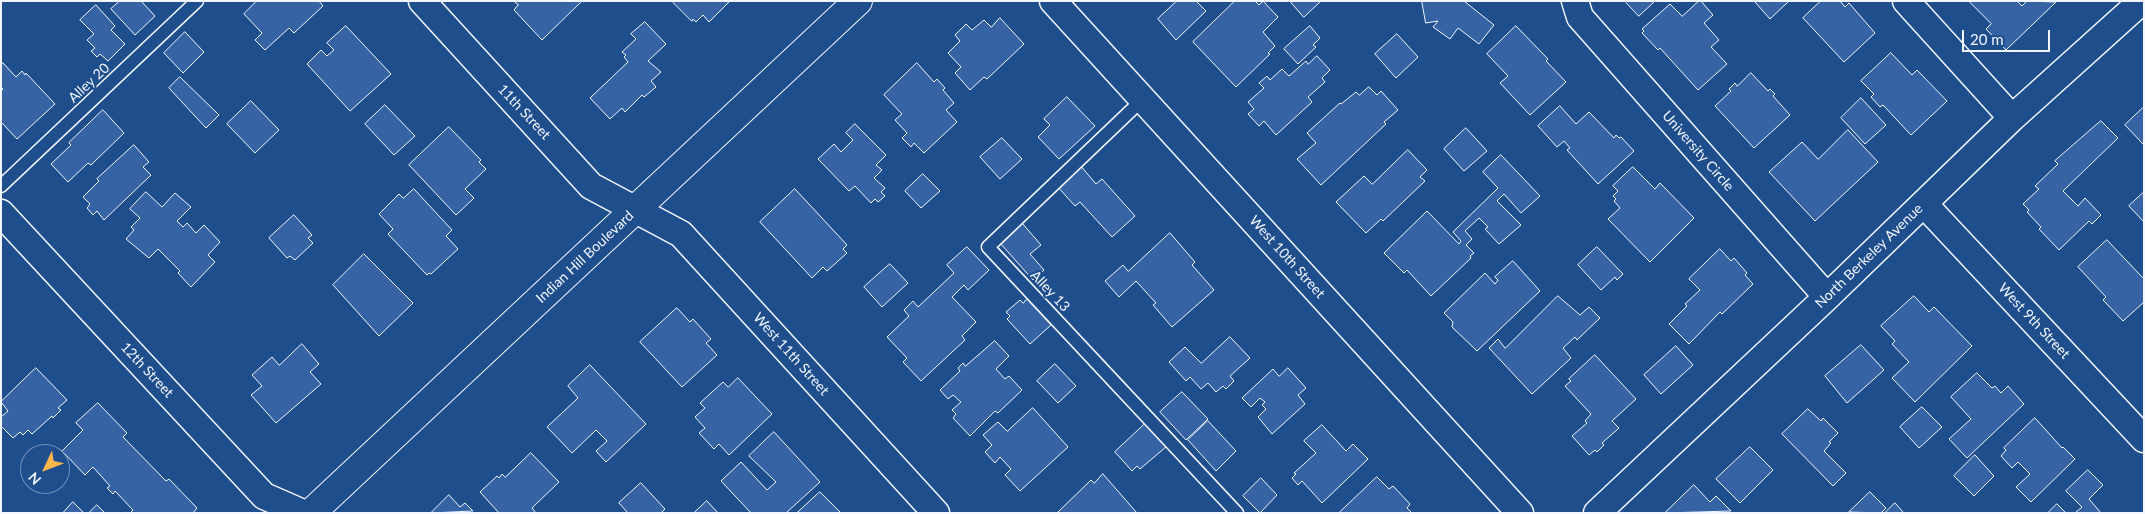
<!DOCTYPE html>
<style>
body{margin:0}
#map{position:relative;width:2145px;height:514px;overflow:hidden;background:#1f4e8c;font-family:Lato,sans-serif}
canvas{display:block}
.frame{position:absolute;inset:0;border:2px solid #f2f6ff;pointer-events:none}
.north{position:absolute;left:20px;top:444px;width:50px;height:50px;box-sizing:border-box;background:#1f4e8c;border:1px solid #7391ba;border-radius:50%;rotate:227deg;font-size:14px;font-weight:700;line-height:20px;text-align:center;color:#f2f6ff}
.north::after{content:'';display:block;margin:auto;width:18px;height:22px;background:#ffb74d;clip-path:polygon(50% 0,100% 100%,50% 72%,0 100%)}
.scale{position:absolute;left:1962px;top:30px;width:88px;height:22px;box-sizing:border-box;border:2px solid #f2f6ff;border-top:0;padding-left:6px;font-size:15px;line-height:18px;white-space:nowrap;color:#f2f6ff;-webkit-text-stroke:4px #1f4e8c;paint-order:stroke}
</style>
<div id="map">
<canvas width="2145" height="514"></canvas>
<div class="frame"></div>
<div class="north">N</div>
<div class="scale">20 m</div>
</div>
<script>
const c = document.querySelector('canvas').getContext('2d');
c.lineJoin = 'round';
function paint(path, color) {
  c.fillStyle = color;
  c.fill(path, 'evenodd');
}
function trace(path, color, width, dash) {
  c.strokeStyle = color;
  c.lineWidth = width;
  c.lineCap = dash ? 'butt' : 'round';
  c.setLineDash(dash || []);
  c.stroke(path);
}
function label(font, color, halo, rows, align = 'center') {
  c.font = font + ' Lato,sans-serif';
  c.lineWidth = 4;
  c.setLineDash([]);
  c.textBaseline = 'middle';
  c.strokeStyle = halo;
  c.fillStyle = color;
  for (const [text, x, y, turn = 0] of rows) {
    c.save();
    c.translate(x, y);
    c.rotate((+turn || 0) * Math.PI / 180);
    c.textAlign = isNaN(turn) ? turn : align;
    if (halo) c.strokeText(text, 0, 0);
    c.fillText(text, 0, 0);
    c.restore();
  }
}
const building = new Path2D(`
 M120,1H141L155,16L135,35L111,9Z
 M257,1H319L323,6L294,33L289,28L265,50L255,40L262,33L244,14Z
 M514,1H582L542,40L514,10L518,5Z
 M672,1H728L729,2L709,22L703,15L696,22L693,19L692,21Z
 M1177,1H1196L1206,11L1176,40L1158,19Z
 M1235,1H1255L1259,5L1263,1L1278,17L1263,32L1275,46L1268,53L1270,54L1236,87L1193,42Z
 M1290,1H1321L1304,17Z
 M1422,1H1464L1494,25L1479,44L1458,28L1450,39L1433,27L1438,21L1426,23Z
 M1625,1H1655L1639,16Z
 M1699,1H1701L1713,15L1704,23L1719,40L1711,47L1727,64L1698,90L1660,48L1658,50L1642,33L1644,31L1642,29L1670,4L1682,16Z
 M1756,1H1789L1770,19L1755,2Z
 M1821,1H1840L1845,7L1849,3L1875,33L1844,62L1803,18Z
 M1969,1H2017L2022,6L2027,1L2056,2L2006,50L1986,29L1991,24Z
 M96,5L115,26L111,30L125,44L108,61L100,54L97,57L91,51L95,48L87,40L94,34L80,20Z
 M1000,18L1024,44L987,79L984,77L970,90L955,73L961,67L948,53L960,41L955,35L966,24L972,30L984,20L991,27Z
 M645,22L666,44L648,61L661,72L651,81L656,87L644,97L642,95L625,112L622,108L610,119L590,98L628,62L624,57L626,55L622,52L636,39L631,34Z
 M346,26L391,74L350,111L307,64L321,50L327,56L334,50L327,43Z
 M1310,26L1320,38L1313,45L1316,47L1298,64L1284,49Z
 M1516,26L1548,59L1546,61L1566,82L1530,115L1500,83L1508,76L1487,54Z
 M185,32L204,52L183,73L164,53Z
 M1397,34L1418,57L1396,78L1375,54Z
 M1891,53L1912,75L1917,70L1947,101L1911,135L1883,105L1880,107L1871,97L1874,94L1861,81Z
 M1317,56L1330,70L1322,78L1325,82L1308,97L1312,102L1276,135L1264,121L1259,126L1248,114L1254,109L1248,102L1264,88L1259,83L1267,76L1270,80L1282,69L1289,76L1306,61L1308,64Z
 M3,63L16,77L22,71L25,75L26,73L55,104L17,139L1,122V91L3,89L1,87V65Z
 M917,63L934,82L937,79L945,88L943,90L954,103L946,110L957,122L924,153L914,143L911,147L902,138L907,133L895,120L902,114L884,95Z
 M1751,73L1768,91L1770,89L1775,94L1773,96L1790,115L1754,148L1715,106L1731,91L1729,89L1735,83L1737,86Z
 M180,77L219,115L206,128L169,88Z
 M1369,87L1377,95L1381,91L1398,110L1384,122L1386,124L1321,185L1297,159L1316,143L1307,133L1340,103L1341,104L1356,92L1359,95Z
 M1067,97L1095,126L1059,159L1038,137L1050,125L1044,119Z
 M1861,98L1886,125L1865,144L1841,118Z
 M251,101L279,130L255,153L227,124Z
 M385,105L415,136L394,155L365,124Z
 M1560,106L1576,124L1589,112L1614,138L1616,135L1619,138L1621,137L1634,151L1598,184L1567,150L1570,148L1564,141L1557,147L1538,126Z
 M2143,108L2144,109V145L2125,125Z
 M103,110L124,133L91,165L88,163L68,182L51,164L71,145L69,143Z
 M2101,121L2118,138L2063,191L2078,206L2085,198L2101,215L2092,224L2089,221L2059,250L2039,229L2041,227L2027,212L2029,210L2023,204L2039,189L2035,186L2058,164L2055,161Z
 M855,124L886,155L876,165L882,170L874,178L885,188L881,192L885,196L878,202L875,199L871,203L855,186L849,191L818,159L834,144L841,152L853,140L846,133Z
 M449,127L481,160L479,162L486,169L465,189L474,198L456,215L409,165Z
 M1466,128L1487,151L1464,171L1444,149Z
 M1848,130L1878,162L1815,221L1769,172L1802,142L1818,159Z
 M1002,138L1022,159L1000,179L980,157Z
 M134,145L149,162L143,167L151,175L104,220L97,211L93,215L87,208L90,204L83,197L99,181L97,179Z
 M1408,150L1427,170L1420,177L1425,181L1383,221L1381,219L1366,233L1336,202L1364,176L1372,184Z
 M1501,155L1540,196L1521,213L1504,194L1497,201L1521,225L1499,244L1485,229L1488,227L1479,218L1465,231L1472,239L1466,245L1474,253L1470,256L1471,258L1431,296L1407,270L1404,273L1384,253L1427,211L1459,244L1461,241L1453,232L1498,188L1483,172Z
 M1080,165L1096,184L1102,179L1135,216L1112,237L1080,202L1075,206L1057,186Z
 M1633,167L1655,189L1660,183L1694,218L1650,262L1608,219L1620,208L1614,201L1616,199L1613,196L1618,191L1613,186Z
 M923,174L940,191L921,208L905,191Z
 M414,189L452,230L446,236L458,249L431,274L429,273L427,275L388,234L393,229L379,214L399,194L403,198Z
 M795,189L847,245L843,249L847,253L827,271L823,267L812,278L760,222Z
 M146,192L162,207L175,193L191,207L177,221L183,227L187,223L196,233L204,225L220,242L208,255L215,262L191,287L178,273L180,271L158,249L149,258L126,239L134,230L131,227L140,218L130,209Z
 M2144,192V222L2129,206Z
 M294,215L312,235L308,238L313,243L295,260L290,256L287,258L269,238Z
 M1022,223L1041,245L1030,254L1044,270L1033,280L1000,243Z
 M1170,233L1195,262L1192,265L1214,290L1172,327L1153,305L1156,303L1136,281L1119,297L1105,281L1123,265L1128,271Z
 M2107,240L2144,279V302L2123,321L2103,300L2106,297L2078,267Z
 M967,247L989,270L968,290L964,285L952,297L976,322L962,336L965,340L921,381L903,362L907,358L887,337L909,316L904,310L913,301L918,307L954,273L947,265Z
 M1597,247L1623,274L1617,280L1615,277L1601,290L1578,265Z
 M1720,249L1731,261L1734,258L1747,273L1745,275L1753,284L1722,314L1720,312L1689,344L1669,324L1687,306L1685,304L1700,290L1689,279Z
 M364,254L413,303L379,336L333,285Z
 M1513,261L1540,291L1477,351L1452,327L1453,322L1444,313L1485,273L1495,284L1498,280L1495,277Z
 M890,264L908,283L882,307L864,287Z
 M1558,296L1580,315L1589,307L1600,318L1577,340L1575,337L1563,348L1571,358L1532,394L1489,348L1498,339L1505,348Z
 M1914,296L1929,312L1934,307L1972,346L1915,402L1892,378L1909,362L1892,344L1895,341L1881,326Z
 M1027,299L1051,325L1030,344L1007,319L1010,316L1006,312L1020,300L1023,303Z
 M677,308L690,322L693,319L711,339L706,343L717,355L682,387L640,342Z
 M1230,337L1250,358L1230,376L1234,381L1226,389L1223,386L1216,392L1208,383L1201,389L1190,377L1186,381L1169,362L1185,347L1201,363Z
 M995,341L1009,356L996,369L1005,379L1009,376L1022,390L998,413L995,411L970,436L953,418L956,414L952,410L961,402L953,395L948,399L940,390L960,371L958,368L963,363L965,366Z
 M302,344L319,364L310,372L321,384L276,423L251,395L262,386L252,375L272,357L279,365Z
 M1861,345L1884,370L1847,403L1825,376Z
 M1676,346L1693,365L1661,394L1644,375Z
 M1595,355L1636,399L1612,421L1619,428L1602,443L1604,445L1597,452L1595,450L1589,455L1572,436L1587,423L1585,421L1591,414L1565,386L1571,381L1569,379Z
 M1055,364L1076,386L1058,403L1037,381Z
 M590,365L646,424L606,462L596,451L607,441L596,430L572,453L547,427L578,398L568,386Z
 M36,368L67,400L58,408L61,410L53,418L52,416L32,434L28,430L23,435L20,432L13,438L1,426V417L8,411L1,402Z
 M1288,368L1306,388L1298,395L1305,404L1272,434L1258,417L1266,409L1262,405L1265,402L1260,398L1251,407L1242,398L1273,369L1279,376Z
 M1977,373L1992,388L1995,386L2001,393L2008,386L2024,404L1967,458L1949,439L1971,419L1951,397Z
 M738,378L772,414L729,455L719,444L714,449L699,433L705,428L695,417L705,408L700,403L723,382L728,387Z
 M1182,392L1208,419L1186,440L1160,412Z
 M98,403L127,433L123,437L166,481L169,479L197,508L193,513H130L133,510L115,491L113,494L107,488L110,486L93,467L85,475L62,451L83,430L76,423Z
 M1922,407L1942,427L1919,448L1900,427Z
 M1033,408L1068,447L1020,491L1005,475L1011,469L1000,457L995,463L985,452L992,445L983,435L998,422L1007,431Z
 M1808,409L1821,421L1823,418L1838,433L1829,442L1831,443L1824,451L1846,473L1833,486L1782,434Z
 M2035,418L2062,448L2063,447L2075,459L2031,502L2016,487L2030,474L2018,462L2012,468L2001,456L2006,450L2004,448Z
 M1208,421L1236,451L1216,471L1188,440Z
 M1146,423L1167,446L1140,469L1137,466L1132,471L1115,452Z
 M1322,425L1346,451L1353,444L1368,459L1322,503L1302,481L1298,485L1292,478L1296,474L1294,473L1316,453L1304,441Z
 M774,432L820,482L786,513H751L721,481L741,462L767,490L776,482L749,456Z
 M1750,447L1773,470L1740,503L1716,479Z
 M531,453L559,482L532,508L536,513H499L480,492L497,476L499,478L502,474L505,477Z
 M1975,455L1994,476L1974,496L1954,476Z
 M2088,470L2103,485L2089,499L2101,513H2075L2082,507L2066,491Z
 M1103,474L1137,513H1057L1091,480L1094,483Z
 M1377,477L1389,489L1393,486L1410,504L1407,508L1412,513H1339Z
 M1261,478L1277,495L1260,513L1243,496Z
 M641,483L665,509L661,513H626L627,512L619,503Z
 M1694,485L1710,502L1716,496L1731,511L1665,513Z
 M820,492L841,513H797Z
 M1870,492L1886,508L1881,513L1849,512Z
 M449,495L460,507L465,503L473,511L431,513Z
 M707,501L718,513H694Z
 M73,502L84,513H63Z
 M1895,503L1904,513H1885Z
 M2057,504L2066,513H2048Z
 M97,505L105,513H89Z`);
paint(building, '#3563a3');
trace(building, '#f2f6ff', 1);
const lane = new Path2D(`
 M1143,99L988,247L1237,513
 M1,186L197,1`);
const street = new Path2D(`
 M422,1L591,186L681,234L936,513
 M1053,1L1520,513
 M1575,1L1580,17L1827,297
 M1906,1L2012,118
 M1924,204L2144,439
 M1,213L264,496L303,513
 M1597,513L1827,297L2012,118L2142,1`);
const primary = new Path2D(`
 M311,513L858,1`);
trace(lane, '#f2f6ff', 15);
trace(street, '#f2f6ff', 29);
trace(primary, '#f2f6ff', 30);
trace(lane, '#1f4e8c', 12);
trace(street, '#1f4e8c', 26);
trace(primary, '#1f4e8c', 28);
label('14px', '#f2f6ff', '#1f4e8c', [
 ["Alley 20",89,83,-43],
 ["11th Street",524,112,47],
 ["University Circle",1698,151,49],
 ["North Berkeley Avenue",1869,256,-44],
 ["Indian Hill Boulevard",585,257,-43],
 ["West 10th Street",1287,257,48],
 ["Alley 13",1050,291,47],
 ["West 9th Street",2034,321,47],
 ["West 11th Street",791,354,48],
 ["12th Street",147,370,47]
]);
</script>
